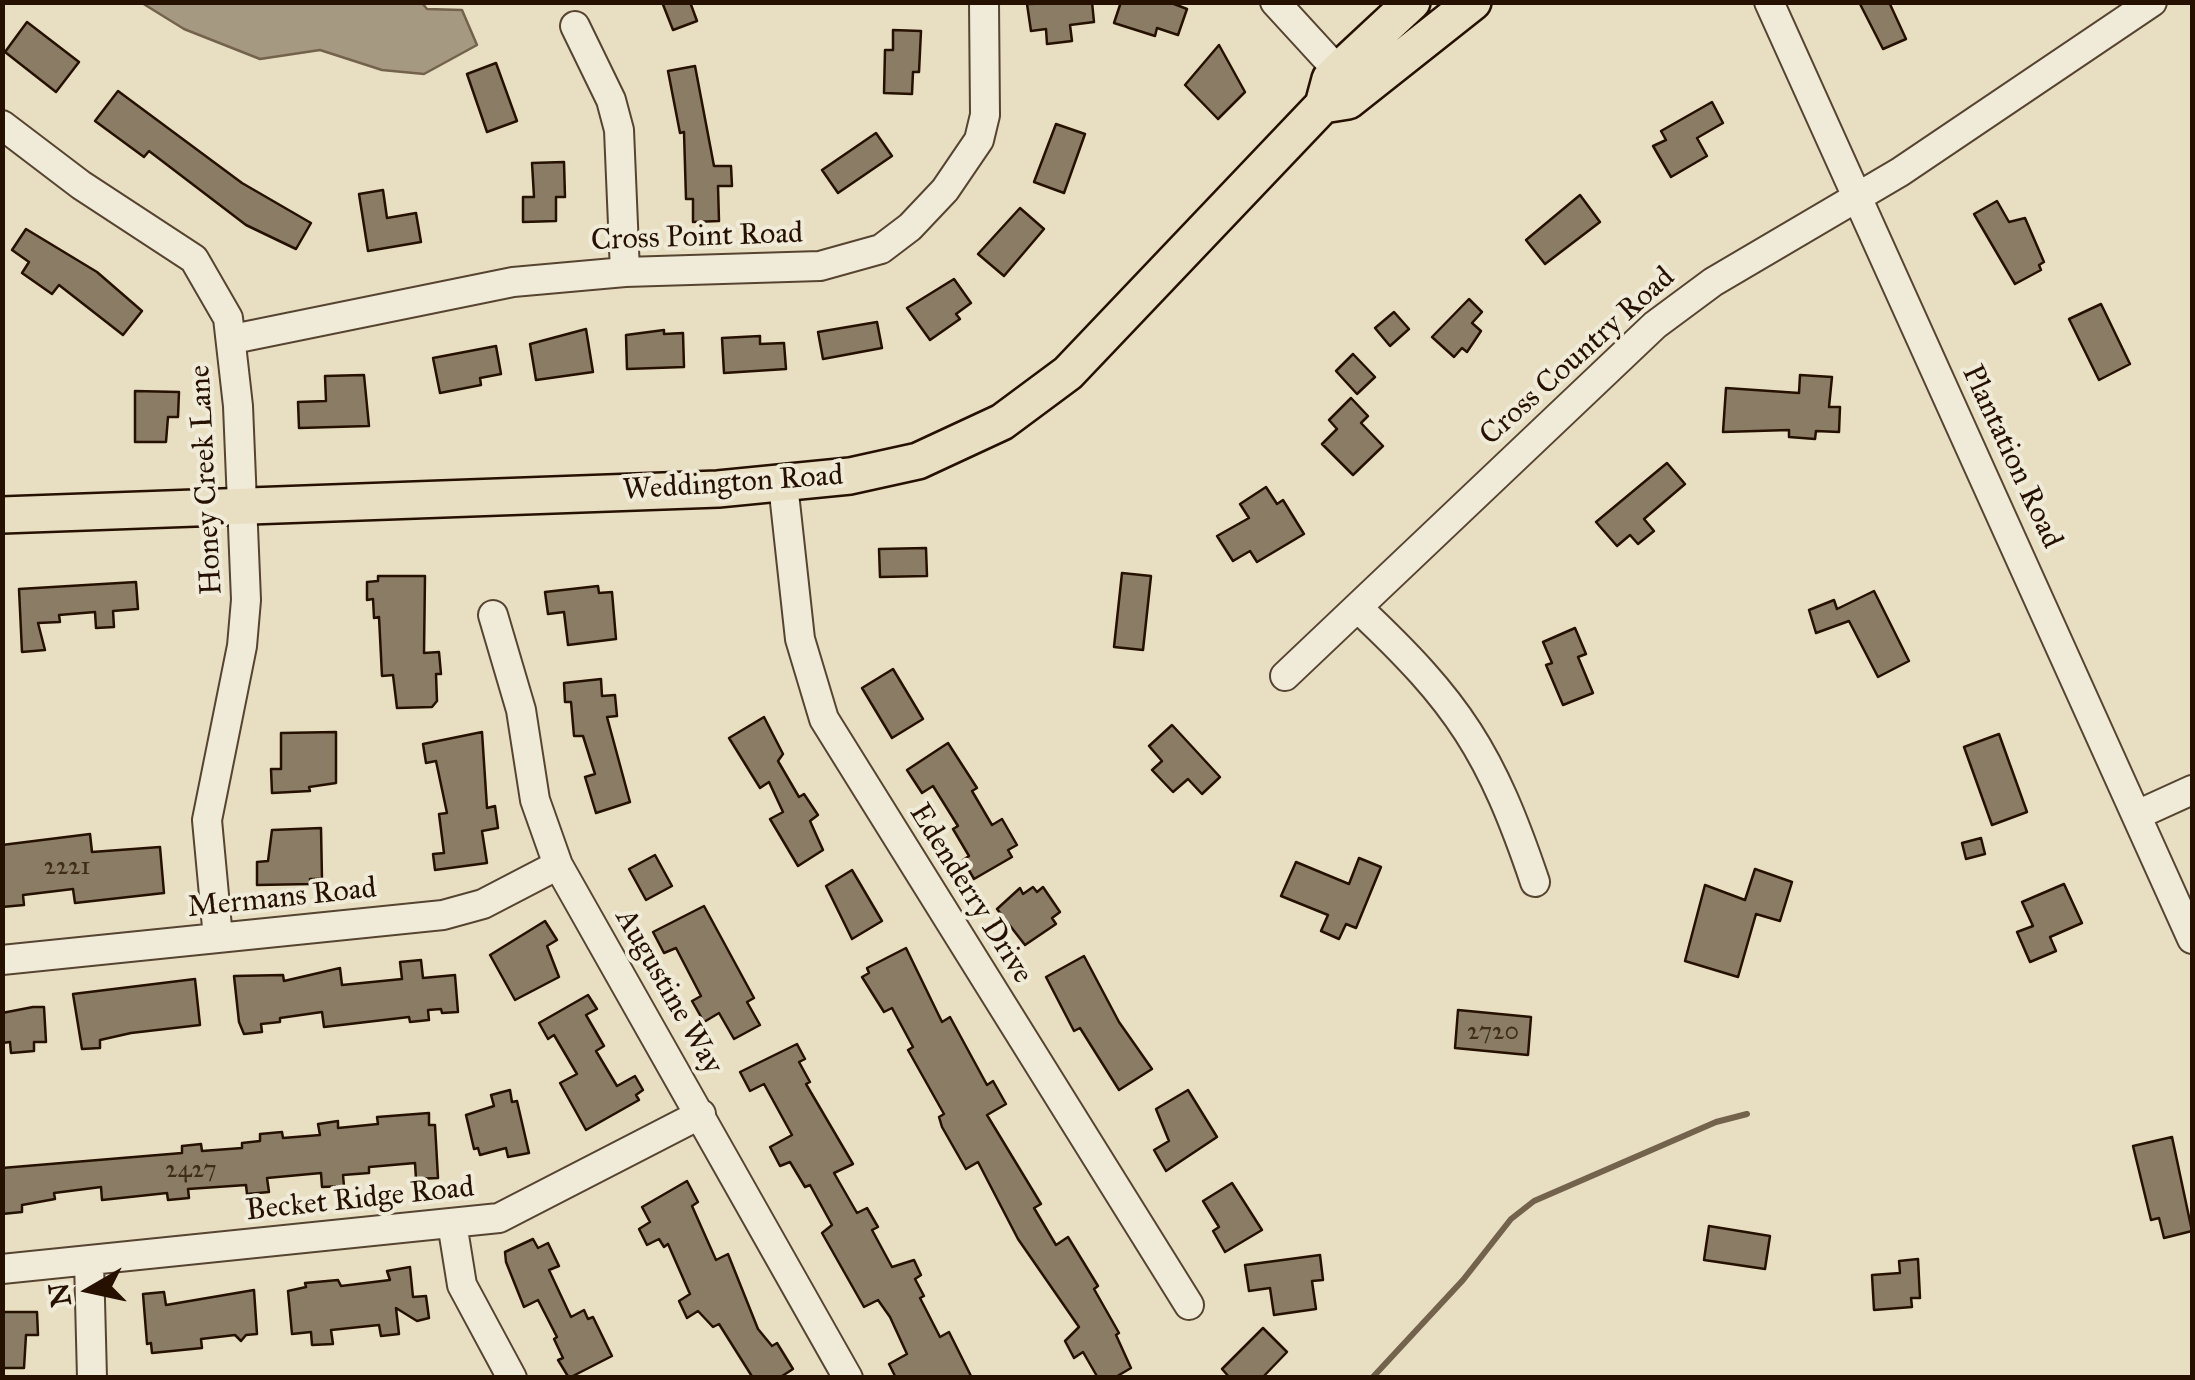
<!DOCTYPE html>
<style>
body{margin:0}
#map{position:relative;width:2195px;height:1380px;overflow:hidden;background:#e8dfc3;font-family:"IM FELL Great Primer",serif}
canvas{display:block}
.frame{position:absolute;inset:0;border:5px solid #261100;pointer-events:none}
.north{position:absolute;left:40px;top:1240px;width:100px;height:100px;-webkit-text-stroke:8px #f0ead8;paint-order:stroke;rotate:261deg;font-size:28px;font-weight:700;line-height:40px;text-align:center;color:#261100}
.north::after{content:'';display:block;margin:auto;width:35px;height:45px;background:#261100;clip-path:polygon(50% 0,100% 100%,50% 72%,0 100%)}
</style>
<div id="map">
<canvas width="2195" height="1380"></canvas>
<div class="frame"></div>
<div class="north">N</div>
</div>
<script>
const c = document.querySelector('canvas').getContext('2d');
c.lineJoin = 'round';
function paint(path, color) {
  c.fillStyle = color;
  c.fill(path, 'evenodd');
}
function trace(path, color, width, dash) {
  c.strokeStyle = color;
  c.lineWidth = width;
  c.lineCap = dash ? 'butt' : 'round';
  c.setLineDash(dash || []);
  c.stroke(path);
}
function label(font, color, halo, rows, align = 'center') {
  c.font = font + ' "IM FELL Great Primer",serif';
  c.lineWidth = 8;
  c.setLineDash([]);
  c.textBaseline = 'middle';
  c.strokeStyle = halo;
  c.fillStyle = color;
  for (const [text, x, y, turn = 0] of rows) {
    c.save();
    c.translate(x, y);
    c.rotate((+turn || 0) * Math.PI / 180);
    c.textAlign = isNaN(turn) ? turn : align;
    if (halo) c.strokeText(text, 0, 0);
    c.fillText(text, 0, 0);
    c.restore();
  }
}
const water = new Path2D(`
 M142,3H422L427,9L462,10L477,45L424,74L382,70L320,50L260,59L184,29Z`);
paint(water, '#a69981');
trace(water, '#73634d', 2.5);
trace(new Path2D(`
 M1372,1378L1463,1280L1511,1219L1534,1201L1716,1122L1747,1114`), '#73634d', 6);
const building = new Path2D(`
 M662,2H690L697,21L673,30Z
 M1092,2L1094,22L1070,25L1072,41L1047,44L1046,29L1031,31L1027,4Z
 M1121,2H1169L1187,9L1178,35L1157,28L1155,36L1114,23Z
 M1859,2H1889L1906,39L1883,49Z
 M27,22L79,62L56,92L5,52Z
 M893,30L921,31L919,72H913L912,94L884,93L885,50H893Z
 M1219,45L1245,92L1218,119L1185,85Z
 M496,63L517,121L487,132L467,74Z
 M695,66L714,166H731L732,186H718L719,221L693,222V199H686L684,132L680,133L668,71Z
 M118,91L242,183L311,223L296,249L246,225L149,151L144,157L95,121Z
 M1712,102L1723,123L1697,138L1707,156L1671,177L1653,146L1666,140L1661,131Z
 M1056,124L1085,134L1064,193L1034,182Z
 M876,133L892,156L838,193L822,170Z
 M564,162L565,197H556V221L523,222V197H534L532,163Z
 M383,190L387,218L416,213L421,242L368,251L359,194Z
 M1580,195L1600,222L1545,264L1526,240Z
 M1997,201L2009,222L2025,218L2044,262L2039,265L2041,270L2015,284L1974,214Z
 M1020,208L1044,229L1004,276L978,254Z
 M26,229L97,272L142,311L123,335L59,285L52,294L22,273L29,262L12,250Z
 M954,279L971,303L956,314L960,319L930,340L907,308Z
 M1469,299L1482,312L1472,323L1481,331L1467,352L1462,348L1454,357L1432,337Z
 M2101,304L2130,364L2099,380L2069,319Z
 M1394,312L1409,329L1390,346L1375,328Z
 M877,322L882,348L823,359L818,332Z
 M586,329L593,372L536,380L530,344Z
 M664,330V334L683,333L684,367L627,369L626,335Z
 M760,336V344L784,343L786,369L724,373L722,338Z
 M496,346L501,374L480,378L481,385L440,393L433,358Z
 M1353,354L1375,377L1357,394L1336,371Z
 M364,375L369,426L299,428L298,402L326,401L325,376Z
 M1800,375L1832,377L1829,407H1840L1839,432L1816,431L1815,439L1789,437V430L1723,432L1726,388L1799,393Z
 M135,391L179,392L178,417H168L166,442H135Z
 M1351,398L1368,416L1361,423L1383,446L1353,475L1322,444L1337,429L1329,420Z
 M1667,463L1685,484L1644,519L1654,531L1638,544L1630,535L1617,546L1596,522Z
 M1266,487L1277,504L1283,500L1304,534L1257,562L1250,551L1233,561L1217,536L1249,518L1240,504Z
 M926,548L927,576L880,577L879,549Z
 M1122,573L1151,576L1143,650L1114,647Z
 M378,576H425L424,653L439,652L441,674H436L437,701L432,707L397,708L393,675L382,676L379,617L374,618L373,599L367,600V582L378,581Z
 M136,582L138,609L113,611L114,627L96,628L95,612L59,615L60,622L38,623L45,650L22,652L19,589Z
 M598,586L599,593L612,592L616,639L568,645L564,612L548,614L545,592Z
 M1874,591L1909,661L1878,677L1849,621L1816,633L1809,610L1834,600L1837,609Z
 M1575,628L1586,654L1578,657L1593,693L1563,705L1546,665L1552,663L1543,642Z
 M893,669L923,719L892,738L862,688Z
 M601,679L602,696L615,695L617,716L607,717L630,802L596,813L585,777L595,774L583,736H574L571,702H565L564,683Z
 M764,717L783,754L778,761L799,797L804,794L818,815L810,821L823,850L798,866L770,819L783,812L769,782L760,788L729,738Z
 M1172,725L1220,777L1202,794L1188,779L1173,792L1152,770L1162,761L1149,746Z
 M336,732V783L309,787L310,791L272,793L271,769H281V733Z
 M482,732L487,808L495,806L498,828L482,831L487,863L435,870L433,854L444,853L439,814L447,813L436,761L426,763L423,744Z
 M1999,734L2027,812L1992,825L1964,747Z
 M948,743L977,788L972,791L992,825L1002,819L1017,845L1008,850L1012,857L974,879L963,860L969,856L953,829L958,826L933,786L922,793L907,770Z
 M321,828L322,879H310L311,884L257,885V862L268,861L272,830Z
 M90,834L92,852L160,847L164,893L75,903L73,889L23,895L24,905L2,907V845Z
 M1981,838L1985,854L1966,859L1962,843Z
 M655,855L672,886L646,900L629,869Z
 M1359,858L1381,867L1356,928L1346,924L1339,939L1321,931L1328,915L1281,896L1296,862L1349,884Z
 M1755,869L1792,882L1780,921L1756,914L1738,977L1685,961L1705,885L1745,900Z
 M852,870L882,921L852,939L826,886Z
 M2064,884L2082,923L2050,937L2056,951L2030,962L2017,932L2033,926L2022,902Z
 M1033,887L1037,892L1043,887L1060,912L1052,918L1056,924L1025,945L997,909L1020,888L1023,894Z
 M704,906L754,998L747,1002L760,1025L734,1039L719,1013L704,1022L692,1001L701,996L676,948L664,953L653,932Z
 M545,921L557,940L547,946L559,977L515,1000L490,955Z
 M906,948L942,1022L950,1017L987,1085L993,1081L1006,1104L987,1115L1041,1204L1034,1208L1056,1245L1068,1237L1098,1286L1094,1289L1119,1333L1116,1335L1131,1368L1114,1378H1098L1083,1352L1074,1358L1065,1341L1079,1327L1018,1239L978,1162L966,1169L942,1127L939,1117L944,1114L908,1050L913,1047L892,1008L884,1012L862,977L869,973L867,968Z
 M1084,956L1119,1022L1152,1069L1119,1090L1080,1028L1074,1031L1046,977Z
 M421,960L423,978L455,975L458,1012L442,1013L441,1009L428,1010L429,1020L410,1022L409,1017L324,1027L322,1012L280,1018V1022L261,1024L262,1032L244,1034L239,1022L234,976L283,975L284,981L340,968L342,985L402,979L400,962Z
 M195,979L200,1025L131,1033L100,1040V1048L82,1049L73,994Z
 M588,995L597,1009L586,1015L604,1046L596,1051L617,1086L635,1076L643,1090L636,1095L639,1100L586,1130L560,1083L577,1074L554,1035L548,1039L539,1023Z
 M33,1007H44L46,1042H34V1051L11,1053L10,1042L2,1043V1013Z
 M1458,1010L1531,1017L1528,1055L1455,1048Z
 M797,1044L805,1059L799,1062L810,1082L806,1084L853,1164L834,1173L857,1213L867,1208L878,1227L872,1230L892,1267L914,1260L921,1275L915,1279L924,1296L920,1298L940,1337L949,1332L972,1378H896L889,1364L907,1354L890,1317L878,1300L864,1307L822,1233L832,1225L810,1185L805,1187L790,1162L780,1166L770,1147L792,1135L764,1084L750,1091L740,1072Z
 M510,1090L512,1102L517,1101L529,1153L508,1157L506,1148L480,1155L478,1148L474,1149L466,1115L494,1106L491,1095Z
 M1188,1090L1217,1137L1166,1171L1154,1150L1169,1141L1156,1109Z
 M429,1113V1125H435L438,1178L416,1179L415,1163L369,1167V1173L343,1175L344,1186L322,1187L321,1173L267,1178L269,1192L247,1194L246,1185L188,1189L189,1198L168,1200L167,1193L102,1200L101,1187L54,1193L55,1199L22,1205V1212L2,1214V1168L182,1153V1146L201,1144L202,1151L242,1148V1143L260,1141V1134L282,1132L283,1138L320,1135L318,1124L338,1121V1128L378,1124L377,1117Z
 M2172,1137L2192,1231L2164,1238L2159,1218L2151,1220L2133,1146Z
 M687,1181L698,1202L692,1206L716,1260L728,1254L758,1329L772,1346L777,1343L793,1369L779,1378H753L719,1324L713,1327L698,1311L687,1318L679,1301L690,1294L668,1244L664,1247L659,1239L647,1245L639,1229L650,1222L642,1207Z
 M1232,1183L1262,1230L1225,1252L1213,1231L1219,1227L1203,1201Z
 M1709,1226L1770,1236L1765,1269L1704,1260Z
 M533,1239L538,1248L548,1243L559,1266L549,1270L571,1317L584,1310L588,1319L593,1317L612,1356L569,1378L558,1360L563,1358L554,1339L557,1337L538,1300L524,1307L506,1262L505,1252Z
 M1320,1255L1323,1280L1312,1281L1316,1309L1274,1315L1270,1288L1249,1291L1245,1265Z
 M1918,1259L1920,1298H1911L1912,1307L1874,1310L1872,1275L1900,1273L1899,1261Z
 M410,1267L413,1297L426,1296L429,1318L417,1321L396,1308L399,1334L381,1336L379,1325L331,1330L333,1344L312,1345L311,1332L292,1334L288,1291L306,1287L305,1283L338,1280L341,1286L390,1280L387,1271Z
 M254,1290L257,1334L246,1335L241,1341L235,1335L201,1339L202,1348L152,1353L151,1343L147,1344L143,1294L164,1292L166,1305Z
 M2,1312H37L38,1335H26L24,1368H2Z
 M1263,1328L1287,1352L1262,1378H1230L1222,1369Z`);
paint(building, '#8b7c65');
trace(building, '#261100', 2.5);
const minor = new Path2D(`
 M1275,2L1352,86
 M1769,2L2192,939
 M575,26L611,100L619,130L625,272
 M2,125L81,185L194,259L228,318L238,406L246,600L242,646L207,820L218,938
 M233,339L513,282L625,272L820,266L881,249L910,227L945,190L979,140L985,115L984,2
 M783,484L800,639L824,719L1189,1305
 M1359,609C1459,703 1491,752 1535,882
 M493,615L521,710L535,800L558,865L848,1378
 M1285,676L1655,325L1713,282L1900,172L2152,2
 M2137,815L2192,790
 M2,960L443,915L483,904L558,865
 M452,1223L462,1285L512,1378
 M89,1261L92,1378
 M2,1269L499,1218L701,1114`);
const major = new Path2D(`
 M1323,105L1348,101L1473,2
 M2,515L718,489L850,476L918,461L1002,422L1068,373L1323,105L1330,79L1339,70L1412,2`);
trace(minor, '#564431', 32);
trace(major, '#261100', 40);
trace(minor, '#f0ead8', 28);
trace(major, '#e8dfc3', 35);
label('25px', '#3f2c19', null, [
 ["2221",67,868],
 ["2720",1493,1033],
 ["2427",191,1171]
]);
label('30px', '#261100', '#f0ead8', [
 ["Cross Point Road",697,238,-2],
 ["Cross Country Road",1578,357,-42],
 ["Plantation Road",2011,457,65],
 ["Honey Creek Lane",207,480,-93],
 ["Weddington Road",733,484,-4],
 ["Edenderry Drive",970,894,58],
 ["Mermans Road",282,899,-6],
 ["Augustine Way",668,992,60],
 ["Becket Ridge Road",360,1200,-6]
]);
</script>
